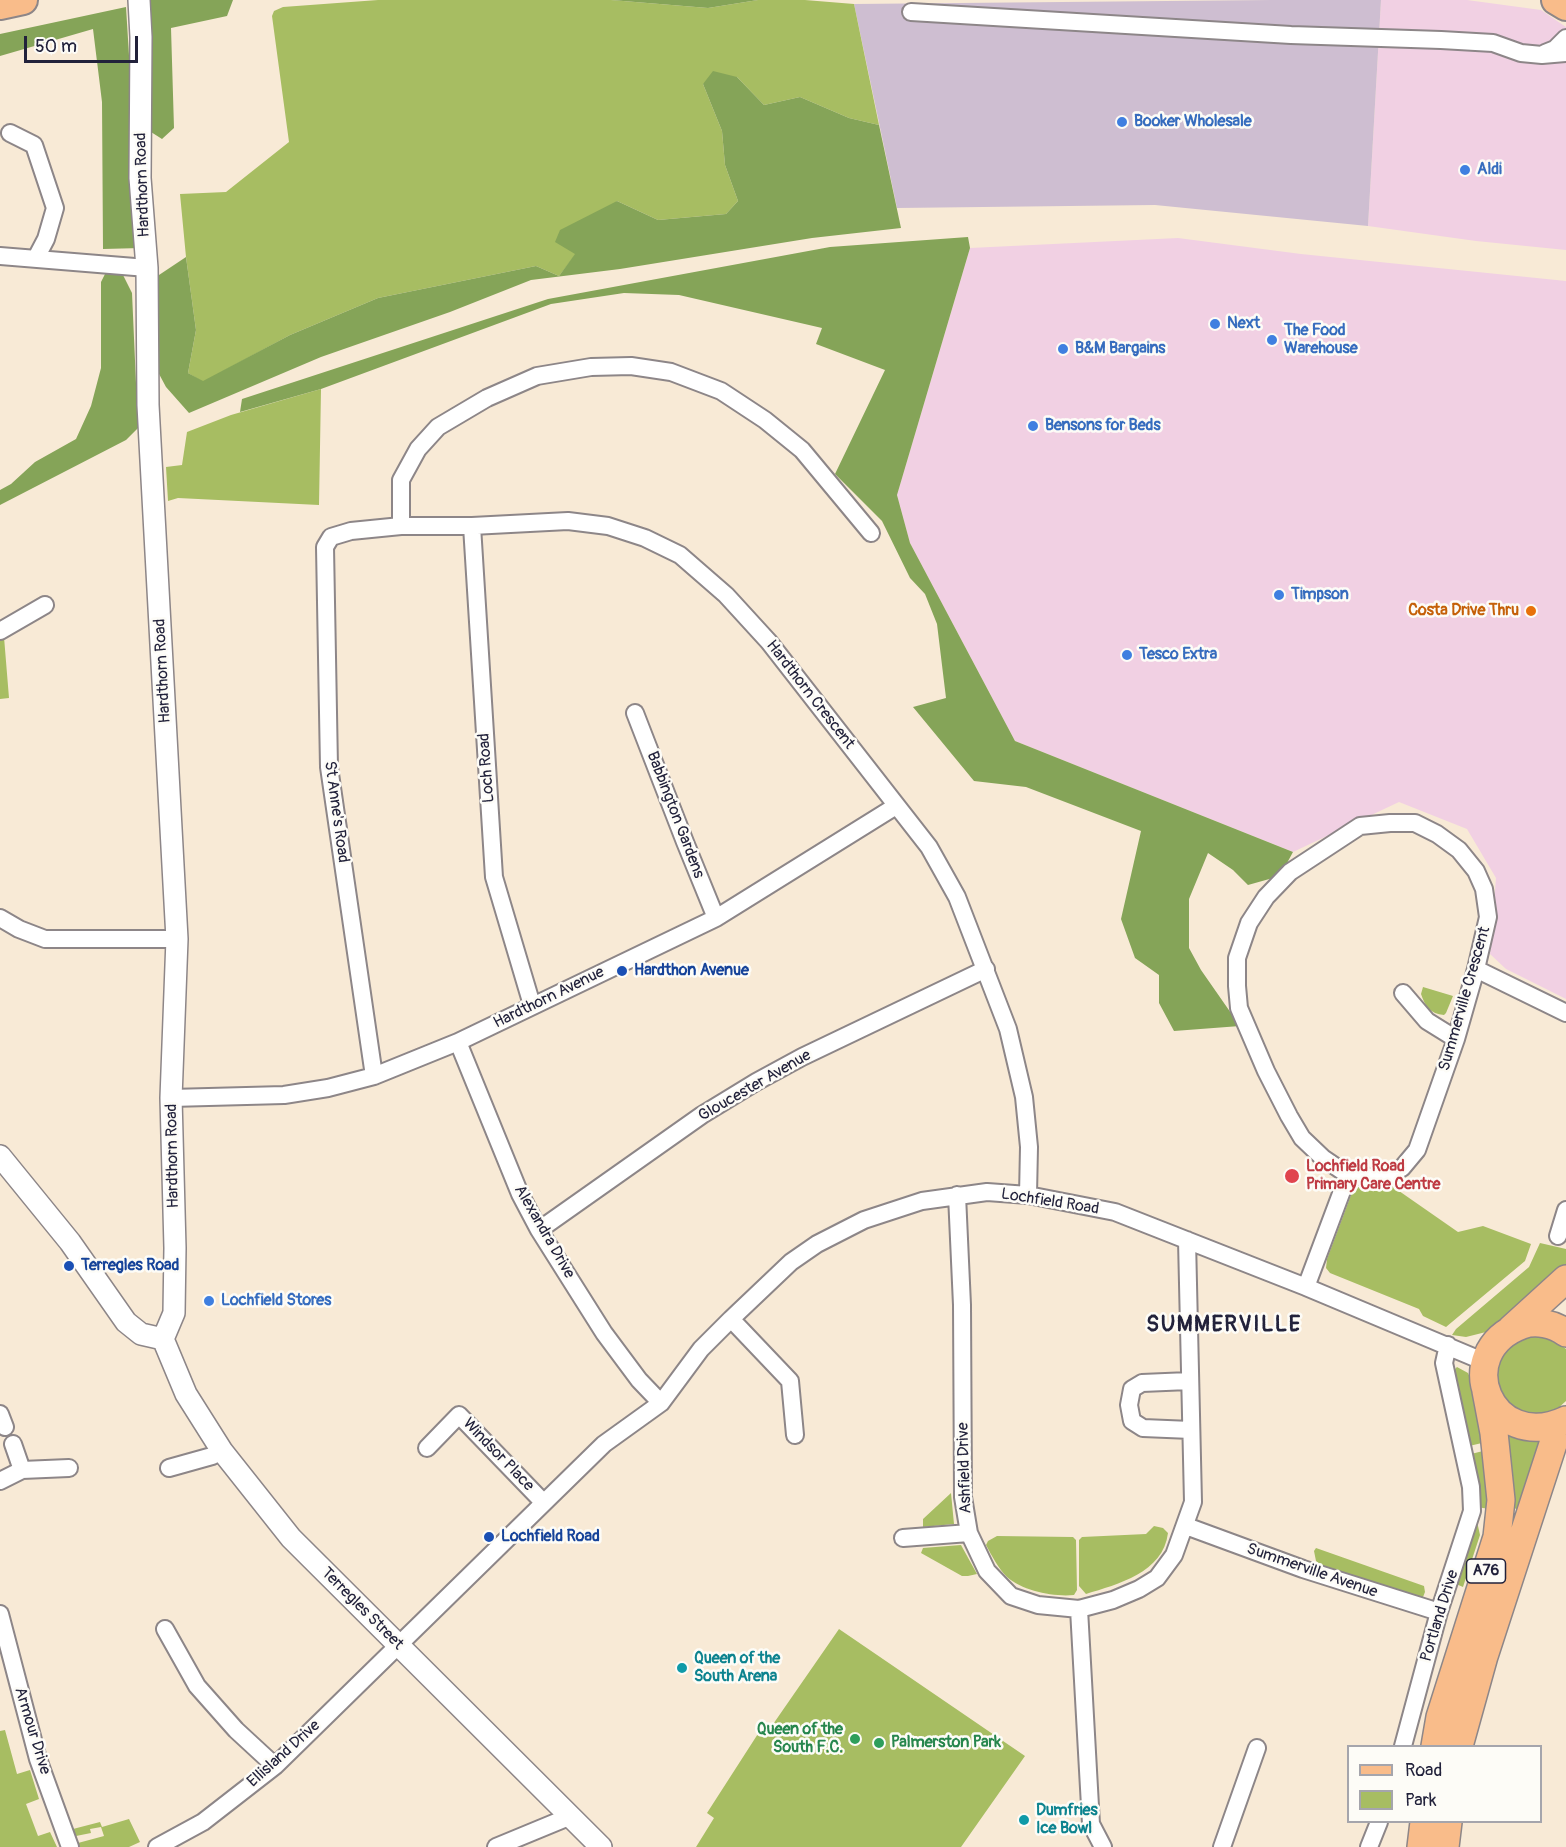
<!DOCTYPE html>
<style>
body{margin:0}
#map{position:relative;width:1566px;height:1847px;overflow:hidden;background:#f8ead6;font-family:Pangolin,sans-serif}
canvas{display:block}
.legend{position:absolute;left:1347px;top:1745px;width:195px;height:78px;box-sizing:border-box;background:#fdfcf7;border:2px solid #a5a5ac;margin:0;padding:8px 10px;list-style:none;font-size:18px;color:#22223b}
.legend li{display:flex;align-items:center;gap:12px;height:30px}
.legend b{width:30px;border:2px solid #a5a5ac}
.scale{position:absolute;left:24px;top:36px;width:114px;height:27px;box-sizing:border-box;border:3px solid #22223b;border-top:0;padding-left:8px;font-size:18px;line-height:21px;white-space:nowrap;color:#22223b;-webkit-text-stroke:4px #fdfcf7;paint-order:stroke}
</style>
<div id="map">
<canvas width="1566" height="1847"></canvas>
<ul class="legend">
<li><b style="height:8px;background:#f9bc8a"></b>Road</li>
<li><b style="height:16px;background:#a7bd62"></b>Park</li>
</ul>
<div class="scale">50 m</div>
</div>
<script>
const c = document.querySelector('canvas').getContext('2d');
c.lineJoin = 'round';
function paint(path, color) {
  c.fillStyle = color;
  c.fill(path, 'evenodd');
}
function trace(path, color, width, dash) {
  c.strokeStyle = color;
  c.lineWidth = width;
  c.lineCap = dash ? 'butt' : 'round';
  c.setLineDash(dash || []);
  c.stroke(path);
}
function label(font, color, halo, rows, align = 'center') {
  c.font = font + ' Pangolin,sans-serif';
  c.lineWidth = 5;
  c.setLineDash([]);
  c.textBaseline = 'middle';
  c.strokeStyle = halo;
  c.fillStyle = color;
  for (const [text, x, y, turn = 0] of rows) {
    c.save();
    c.translate(x, y);
    c.rotate((+turn || 0) * Math.PI / 180);
    c.textAlign = isNaN(turn) ? turn : align;
    if (halo) c.strokeText(text, 0, 0);
    c.fillText(text, 0, 0);
    c.restore();
  }
}
paint(new Path2D(`
 M1381,0H1467L1541,10L1566,27V250L1476,241L1368,226Z
 M1178,238L1301,254L1566,281V999L1506,969L1490,954L1496,878L1467,829L1399,802L1293,852L1015,741L910,543L897,495L970,248Z`), '#f1d0e3');
paint(new Path2D(`
 M1271,0H1381L1368,226L1155,205L897,208L854,4Z`), '#cebed1');
paint(new Path2D(`
 M378,0H611L708,8L758,0H805L854,4L879,125L849,118L800,97L764,105L737,77L703,84L722,131L725,165L738,201L726,214L658,220L617,201L559,276L536,266L378,298L290,335L203,382L188,373L196,330L186,257L180,194L226,192L289,142L272,16L274,11L283,7Z
 M321,389L319,505L178,498L168,501L166,467L182,465L187,432L231,415Z
 M4,637L9,698L0,699V640Z
 M1423,987L1453,996L1446,1013L1444,1015C1430,1014 1425,1006 1421,994Z
 M1389,1184L1458,1232L1483,1226L1531,1244L1525,1261L1446,1327L1423,1316L1419,1309L1330,1273L1326,1268L1327,1259L1354,1187L1377,1188Z
 M1540,1243L1566,1249V1265L1486,1332L1466,1337L1452,1335L1456,1329L1529,1267Z
 M1531,1334L1556,1341L1566,1349V1401L1556,1410L1544,1415L1517,1413L1498,1394L1493,1368L1498,1355Z
 M1457,1367L1468,1373L1473,1385L1482,1443L1469,1446L1452,1372Z
 M1499,1429L1537,1437L1542,1442L1520,1510L1507,1506Z
 M1483,1451L1489,1509L1477,1507L1471,1454Z
 M951,1493L954,1524L923,1527V1519Z
 M1476,1517L1480,1535L1463,1587L1456,1584Z
 M1154,1526L1163,1528L1168,1533C1163,1573 1118,1584 1086,1594L1079,1586V1540L1082,1537L1146,1534Z
 M997,1536L1073,1537L1076,1540L1077,1590L1074,1595C1053,1597 1023,1591 1007,1577C998,1568 992,1556 986,1545L988,1541Z
 M961,1545L977,1574L968,1576H962L921,1553L923,1548Z
 M1316,1548L1424,1586L1425,1592L1421,1602L1324,1569L1316,1561L1314,1551Z
 M839,1629L1025,1756L961,1847H696L714,1818L707,1813L763,1726L769,1730Z
 M5,1730L17,1774L30,1770L39,1799L26,1804L38,1836L50,1832L57,1847H0V1731Z
 M129,1819L140,1842L129,1847H80L78,1843L104,1836L101,1827L90,1829L91,1833L76,1836L73,1829L100,1822L102,1827Z`), '#a7bd62');
paint(new Path2D(`
 M149,0H233L227,16L171,28L174,128L162,139L151,132Z
 M611,0H758L708,8Z
 M126,7L141,248L103,249L102,102L93,29L0,56V34Z
 M713,71L737,77L764,105L800,97L849,118L879,125L901,228L812,238L620,269L531,280L450,312L321,357L189,413L166,387L158,372L159,275L186,257L196,330L188,373L203,381L290,335L378,298L536,266L559,276L575,254L555,242L560,230L617,201L658,220L726,214L738,201L725,165L722,131L703,84Z
 M968,237L970,248L897,495L910,543L1015,741L1293,852L1280,876L1248,885L1233,870L1208,853L1189,899V948L1201,970L1240,1026L1174,1031L1159,1003V975L1135,958L1121,919L1141,831L1026,787L974,781L913,707L946,698L937,624L925,594L910,578L882,521L835,474L885,370L816,344L822,328L679,295L624,293L551,304L321,389L240,412L242,399L548,299L830,247Z
 M107,270L122,273L132,293L138,428L126,440L0,505V490L11,484L35,462L76,439L91,406L101,368V282Z`), '#85a458');
const minor = new Path2D(`
 M911,12L1291,35L1441,40L1493,43L1521,53L1542,55L1566,53
 M1545,53L1555,49L1566,38
 M10,133L34,145L55,208L46,239L36,258
 M0,256L147,268
 M401,526V480L418,449L438,427L487,398L537,376L591,367L631,366L671,372L721,391L765,420L802,450L871,533
 M472,526L494,877L532,1005
 M0,631L45,605
 M635,713L685,842L716,918
 M0,918L19,929L45,939H177
 M1476,969L1566,1013
 M1403,993L1427,1021L1456,1039
 M458,1042L520,1194L539,1230L604,1333L639,1380L661,1403
 M374,1076L329,767L325,547L331,537L351,531L401,526H472L568,521L608,526L645,538L680,555L726,595L769,642L929,847L957,897L1008,1029L1024,1097L1029,1147L1028,1195
 M171,1098L284,1095L328,1088L374,1076L458,1042L716,918L896,806
 M957,1195L962,1305L963,1497L969,1533L987,1571L1011,1596L1038,1605L1079,1609L1113,1600L1139,1589L1157,1578L1174,1555L1193,1502L1187,1240
 M539,1230L702,1115L756,1082L802,1057L986,969
 M1558,1236L1566,1210
 M1306,1287L1348,1175L1383,1178L1402,1168L1417,1150L1456,1039L1476,969L1488,917L1484,889L1476,871L1459,850L1437,834L1415,823H1390L1360,826L1290,872L1266,897L1249,923L1237,958V986L1239,1008L1266,1071L1289,1116L1302,1138L1323,1158L1348,1175
 M731,1319L790,1381L795,1435
 M1189,1381L1142,1383L1132,1389L1129,1405L1132,1421L1143,1428L1191,1430
 M0,1414L5,1427
 M427,1448L459,1415L543,1502
 M169,1468L212,1456L222,1451
 M22,1470L69,1468
 M0,1481L22,1470L13,1444
 M1186,1526L1303,1569L1439,1612
 M903,1538L969,1533
 M1079,1609L1091,1824L1103,1847
 M0,1614L38,1759L70,1847
 M165,1629L197,1686L236,1730L275,1766
 M1403,1746L1439,1612L1472,1511L1471,1487L1444,1363L1448,1345
 M157,1847L203,1822L275,1766L604,1444L661,1403L701,1349L731,1319L791,1262L817,1244L864,1220L922,1201L987,1192L1028,1195L1115,1212L1306,1287L1485,1362
 M496,1847L571,1816
 M1222,1847L1257,1748
 M1369,1847L1379,1822`);
const tertiary = new Path2D(`
 M139,0L141,37L140,178L147,268L148,405L177,939L171,1098L175,1248L174,1313L163,1339
 M0,1156L70,1242L126,1322L141,1334L163,1339
 M163,1339L186,1394L222,1451L291,1538L601,1847`);
const primary = new Path2D(`
 M1511,1329L1566,1279
 M1566,1333C1554,1324 1536,1320 1522,1325C1449,1352 1490,1455 1566,1420
 M1435,1746L1440,1717L1497,1537L1501,1500L1494,1433L1486,1391
 M1459,1746L1484,1656L1553,1444L1566,1420
 M1421,1847L1424,1822
 M1445,1847L1448,1822`);
const trunk = new Path2D(`
 M1556,0L1566,6
 M0,5L23,0`);
trace(minor, '#8d8688', 20);
trace(tertiary, '#8d8688', 24);
trace(primary, '#8d8688', 30);
trace(trunk, '#8d8688', 32);
trace(minor, '#fff', 16);
trace(tertiary, '#fff', 21);
trace(primary, '#f9bc8a', 27);
trace(trunk, '#f9bc8a', 28);
for (const [x, y, r, color] of [
 [1122,122,6,"#3f7fe0"],
 [1465,170,6,"#3f7fe0"],
 [1215,324,6,"#3f7fe0"],
 [1272,340,6,"#3f7fe0"],
 [1063,349,6,"#3f7fe0"],
 [1033,426,6,"#3f7fe0"],
 [1279,595,6,"#3f7fe0"],
 [1531,611,6,"#e8710a"],
 [1127,655,6,"#3f7fe0"],
 [622,971,6,"#1a4fb4"],
 [1292,1176,8,"#e0444e"],
 [69,1266,6,"#1a4fb4"],
 [209,1301,6,"#3f7fe0"],
 [489,1537,6,"#1a4fb4"],
 [682,1668,6,"#0f9aa8"],
 [855,1739,6,"#2e9e5b"],
 [879,1743,6,"#2e9e5b"],
 [1024,1820,6,"#0f9aa8"]
]) {
  const dot = new Path2D();
  dot.arc(x, y, r, 0, 2 * Math.PI);
  c.fillStyle = color;
  c.fill(dot);
  trace(dot, '#fdfcf7', 2);
}
for (const [x, y, w] of [
 [1486,1571,39]
]) {
  const box = new Path2D();
  box.roundRect(x - w / 2, y - 12, w, 24, 4.5);
  c.fillStyle = '#fdfcf7';
  c.fill(box);
  trace(box, '#22223b', 1.5);
}
label('bold 15px', '#22223b', null, [
 ["A76",1486,1571]
]);
label('bold 16px', '#366cbe', '#fdfcf7', [
 ["Booker Wholesale",1134,122],
 ["Aldi",1477,170],
 ["Next",1227,324],
 ["The Food",1284,331],
 ["Warehouse",1284,349],
 ["B&M Bargains",1075,349],
 ["Bensons for Beds",1045,426],
 ["Timpson",1291,595],
 ["Tesco Extra",1139,655],
 ["Lochfield Stores",221,1301]
], 'left');
label('16px', '#22223b', '#fdfcf7', [
 ["Hardthorn Road",143,185,-92],
 ["Hardthorn Road",163,671,-93],
 ["Hardthorn Crescent",810,695,52],
 ["Loch Road",487,768,-94],
 ["St Anne's Road",336,812,82],
 ["Babbington Gardens",675,815,69],
 ["Hardthorn Avenue",549,998,-26],
 ["Summerville Crescent",1465,999,-74],
 ["Gloucester Avenue",755,1086,-30],
 ["Hardthorn Road",173,1156,-91],
 ["Lochfield Road",1050,1202,9],
 ["Alexandra Drive",544,1232,60],
 ["Windsor Place",498,1455,46],
 ["Ashfield Drive",965,1468,-92],
 ["Summerville Avenue",1312,1571,19],
 ["Terregles Street",362,1609,45],
 ["Portland Drive",1440,1616,-73],
 ["Armour Drive",32,1731,73],
 ["Ellisland Drive",284,1754,-42]
]);
label('bold 16px', '#c56008', '#fdfcf7', [
 ["Costa Drive Thru",1519,611]
], 'right');
label('bold 16px', '#164399', '#fdfcf7', [
 ["Hardthon Avenue",634,971],
 ["Terregles Road",81,1266],
 ["Lochfield Road",501,1537]
], 'left');
label('bold 16px', '#be3a42', '#fdfcf7', [
 ["Lochfield Road",1306,1167],
 ["Primary Care Centre",1306,1185]
], 'left');
label('bold 16px', '#0d838f', '#fdfcf7', [
 ["Queen of the",694,1659],
 ["South Arena",694,1677],
 ["Dumfries",1036,1811],
 ["Ice Bowl",1036,1829]
], 'left');
label('bold 16px', '#27864d', '#fdfcf7', [
 ["Queen of the",843,1730],
 ["South F.C.",843,1748],
 ["Palmerston Park",891,1743,"left"]
], 'right');
c.letterSpacing = '1.5px';
label('bold 22px', '#22223b', '#fdfcf7', [
 ["SUMMERVILLE",1224,1325]
]);
c.letterSpacing = '0px';
</script>
